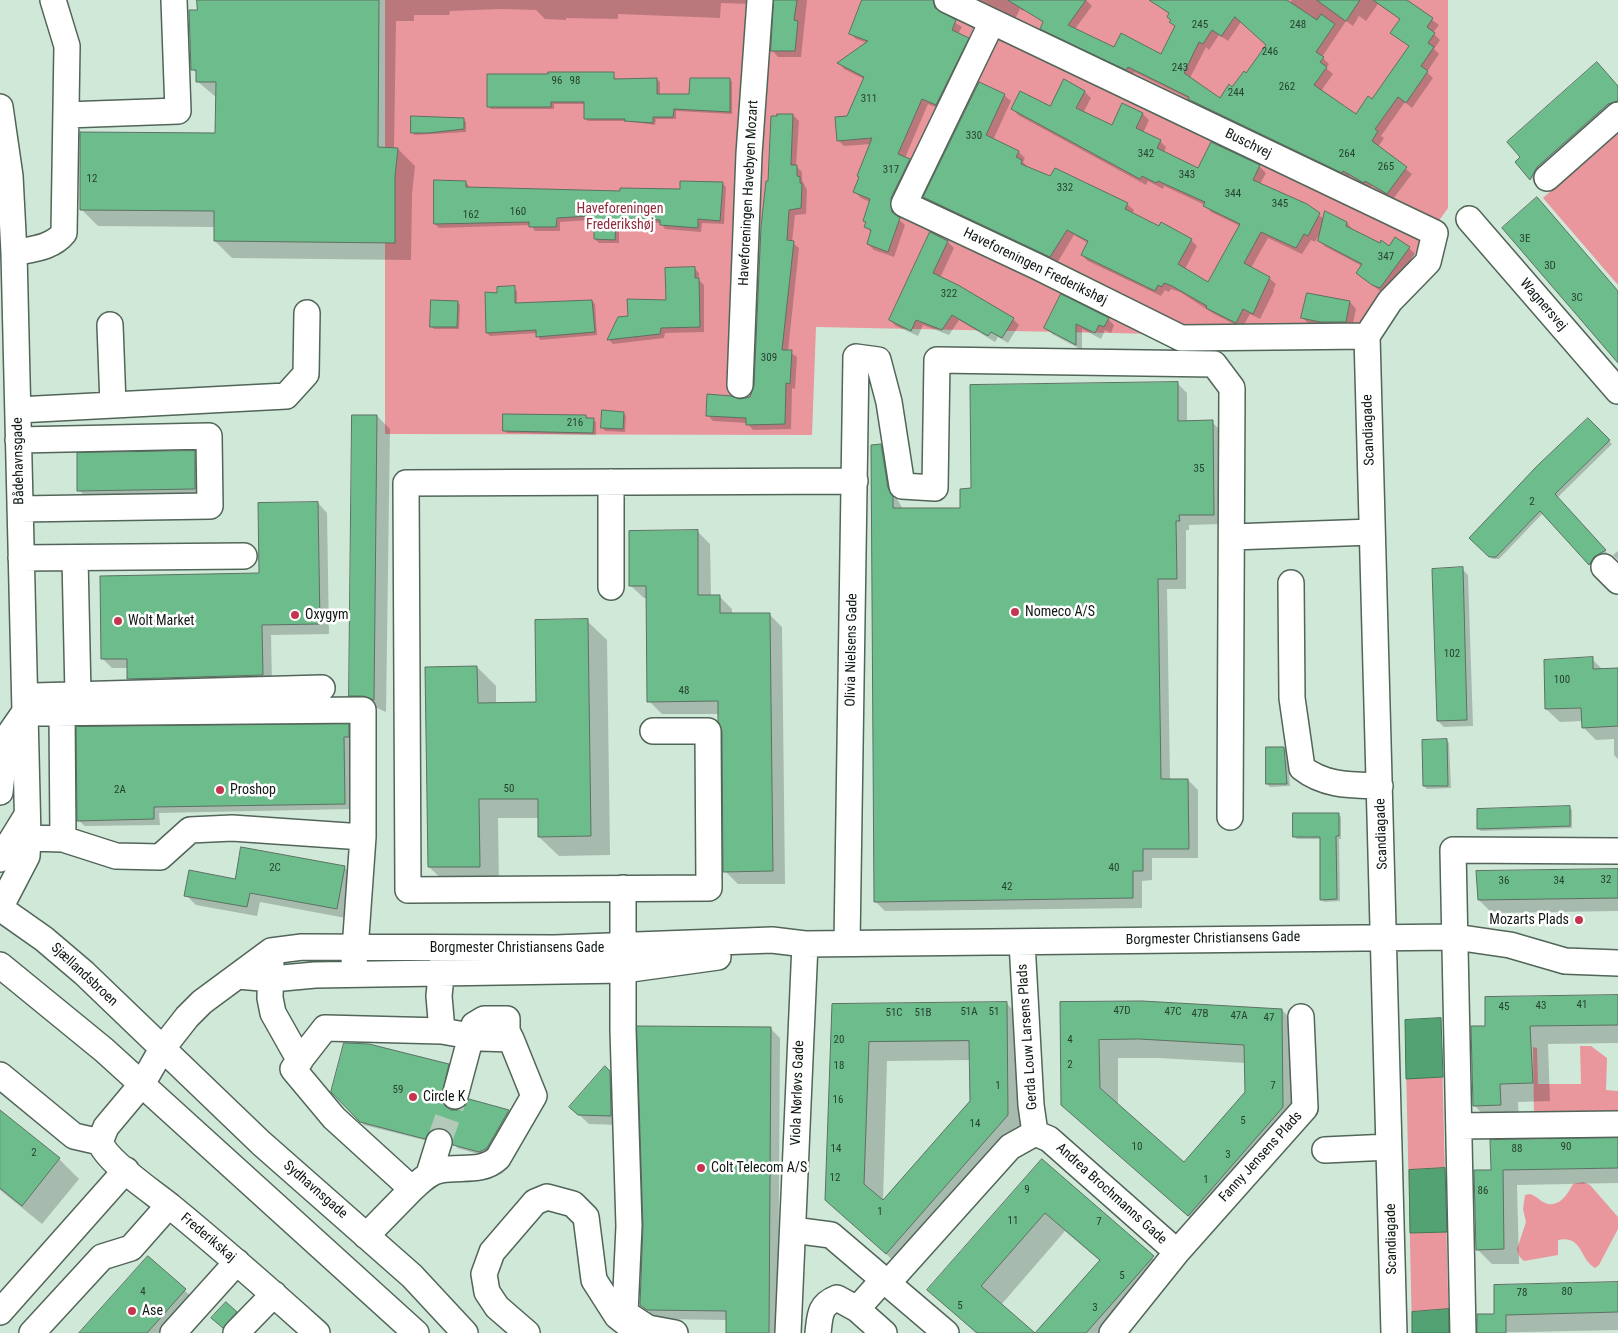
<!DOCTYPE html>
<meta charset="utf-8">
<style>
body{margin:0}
canvas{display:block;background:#d0e8d8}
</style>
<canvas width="1618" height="1333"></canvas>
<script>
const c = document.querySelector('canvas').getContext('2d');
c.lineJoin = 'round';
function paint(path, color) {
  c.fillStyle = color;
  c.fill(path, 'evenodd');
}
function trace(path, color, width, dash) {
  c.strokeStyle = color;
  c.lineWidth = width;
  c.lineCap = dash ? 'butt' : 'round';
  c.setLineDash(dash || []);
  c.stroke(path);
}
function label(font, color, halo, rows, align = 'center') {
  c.font = font + ' "Roboto Condensed",sans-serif';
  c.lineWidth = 5;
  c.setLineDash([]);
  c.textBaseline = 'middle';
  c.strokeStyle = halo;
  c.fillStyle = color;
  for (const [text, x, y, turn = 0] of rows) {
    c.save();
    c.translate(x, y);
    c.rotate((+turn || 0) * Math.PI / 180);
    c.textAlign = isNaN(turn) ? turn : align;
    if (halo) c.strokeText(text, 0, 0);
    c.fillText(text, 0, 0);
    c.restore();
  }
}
paint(new Path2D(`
 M385,0H1448V208L1355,338L816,327L812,435L385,434Z
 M1618,131V285L1543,198Z
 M1441,1018L1449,1333H1412L1405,1020Z
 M1580,1046H1591L1607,1058L1606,1090L1618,1091V1115L1534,1117L1533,1047L1537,1048L1538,1084H1581Z
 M1583,1182L1590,1185L1618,1217V1229L1599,1265L1595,1268C1579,1259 1583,1235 1558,1240V1255L1524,1261L1519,1256L1517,1249L1526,1222L1523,1209L1525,1195L1530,1194C1537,1196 1542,1203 1548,1204C1561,1206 1568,1193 1573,1184Z`), '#e9979c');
const water = new Path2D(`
 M1441,1018L1443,1077L1406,1079L1405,1020Z
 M1445,1168L1447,1232L1410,1233L1409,1170Z
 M1449,1309V1333H1412V1312Z`);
paint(water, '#53a273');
trace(water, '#3f7956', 1);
paint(new Path2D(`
 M198,0H751V4L721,3L720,18L618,14V19L566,18V20L545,19L536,10L500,9L450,11L449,15H414V21H396L394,149H398L415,166L412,194L411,260L232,258L215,241V227L98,226L81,209L216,135L217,98L197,81L198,74L192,69Z
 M776,0H807L801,57H778L772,50Z
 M864,0L933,1L939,6L940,13L962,27L958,34L974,44L942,110L928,104L905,158L915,166L896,205L897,218L905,225L894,257L874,250L868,244L872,233L866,227L867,224L864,221L870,202L861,198L855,192L871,144L844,146L838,140L864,79L844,69L839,63L867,43L856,39L850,33Z
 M976,0H1030L1023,11L1020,9L1015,19Z
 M1057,0H1086L1092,6L1075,29L1115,48L1162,56L1176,27L1171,22L1170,14L1151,0H1283L1289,4L1292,0H1405L1439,25L1433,33L1440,40L1434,49L1439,54L1427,72L1433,78L1412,108L1405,102L1381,136L1384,138L1378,147L1412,174L1393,199L1372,186L1370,188L1350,176L1349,178L1195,105L1191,100L1134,72L1133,75L1048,34L1042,28ZM1378,4L1401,20L1392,33L1410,47L1372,101L1356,116L1321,91L1333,74L1326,68L1329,64L1322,57L1346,21L1353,26L1359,16L1366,21ZM1241,22L1267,45L1246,75L1220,99L1190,78L1206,47L1209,50L1219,35L1228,41Z
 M613,74L616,80L657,79L660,82V95H690L730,79L732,82V114L676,111V119H656L655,125L627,121H588L585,118V104H554V109H491L488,106Z
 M1065,81L1085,92L1091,98L1083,113L1112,127L1143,114L1149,120L1143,133L1160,141L1166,147L1164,153L1199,169L1259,166L1266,173L1260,184L1306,206L1324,219L1347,223L1353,230L1390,248H1409L1415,254L1387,294L1380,291L1357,273L1362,266L1326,247L1319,241L1321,230L1315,242L1311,240L1302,254L1268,238L1251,268L1269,278L1276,284L1273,290L1274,291L1260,319L1250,314L1242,328L1214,314L1180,292L1171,289L1169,292L1165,290L1161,296L1088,261L1082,255L1088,243L1074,235L1057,263L931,203L925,197L1004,95L1011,101L993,140L1019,152L1025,158L1023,162L1028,167L1051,178L1127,204L1134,210L1132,214L1191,240L1197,246L1185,269L1209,284L1240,226L1211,212L1205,205L1164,186L1163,189L1148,181L1146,185L1018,115L1012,108H1050Z
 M1618,86V114L1547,177L1541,188L1516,162Z
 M793,115L799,121L796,166L802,172V180L807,190L806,214L795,215L792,242L799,248L788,351L797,357L795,389L792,388L791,429L753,430L747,423L713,421L708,415L751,398L756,386L770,183Z
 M463,119L466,122V132L415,135L412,132Z
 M466,182L470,188L621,192L681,190L722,183L726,187L724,224L702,223L701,232L665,229L661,223L627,222V227H619V243H599L595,239V228L590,220L560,222V231H535L531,225L439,228L435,224Z
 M931,234L948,242L954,248L940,278L1013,319L1019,325L1008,343L998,337L995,342L959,320L949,335L923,325L918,336L896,326L890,320Z
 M694,268L699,273V280L704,285V332L665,333L664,338L613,344L609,340L629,317L667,301Z
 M514,288L517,291V304L592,301L595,304L597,335L540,340L537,333L490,336L487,333L499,294Z
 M457,302L460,305L459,329H434L432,327Z
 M1350,302L1356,309L1352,328H1328L1309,324L1303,318Z
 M1108,319L1114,325L1111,333L1105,330L1101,339L1082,329V350L1052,334L1045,328Z
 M1177,383L1187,393V422H1212L1222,432L1223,524L1189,525V530H1186V589H1167L1170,780H1188L1198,790V858H1152V880L1142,881V908L885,911L875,901L881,446L890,456L897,499L903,509H962L972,490Z
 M623,413L626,416L625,432L605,431L603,428Z
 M377,416L390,429L386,712L377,708H364L350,695Z
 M585,416L596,422V435L507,433L504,430Z
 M1588,419L1612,444L1557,498L1607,553L1597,559L1592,567L1543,513L1499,559H1493L1471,538Z
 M194,452L204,462L205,499L88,500L79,490Z
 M318,503L327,513L329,634L271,635L272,685L138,688L129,678V668H112L102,658L260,574Z
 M697,531L710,544L711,596H719L732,609V615L769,614L782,627L785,884H738L725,871L724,731L719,714H662L649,701L648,598H644L630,585Z
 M1618,551V560L1613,555Z
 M1462,569L1468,575L1473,726L1444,727L1438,721Z
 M587,621L607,640L610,855L559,856L539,837V818H498L499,886H449L429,867L477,667L496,686V704L537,703Z
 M1592,659L1603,670L1618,669V759L1614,755V739L1596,740L1583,727V721L1560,722L1546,709Z
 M348,726L354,732V743H350L351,809L159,813L160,825L85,826L78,820Z
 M1446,740L1449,743L1451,788L1427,789L1424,786Z
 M1284,748L1287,751L1290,786L1270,787L1267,784Z
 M1569,807L1572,810V828L1481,831L1478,828Z
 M1338,814L1341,817V839H1339L1340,901L1324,902L1322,899L1321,839H1297L1294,836Z
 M344,867L354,877L346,918L260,902L257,916L196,905L186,895L236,880Z
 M1618,871V911L1492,913L1479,900Z
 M1618,997V1043L1548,1044L1550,1101L1518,1102L1519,1123L1492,1124L1474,1105L1487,1027Z
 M1061,1003L1282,1010L1301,1030L1302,1126L1208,1234L1063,1105ZM1118,1058H1159L1246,1063V1093L1184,1163L1118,1106Z
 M1007,1004L1026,1023L1027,1135L906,1272L826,1200L833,1005ZM971,1060V1101L883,1202L887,1061Z
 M770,1028L780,1038L778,1333H727L728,1320L658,1319L641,1305Z
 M448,1065L451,1068L443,1096L447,1109L459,1111L466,1107L470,1100L511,1114L490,1151L482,1155L457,1148L451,1133L447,1130L432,1134L428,1141L364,1125L332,1091Z
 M605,1068L619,1082L620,1125L589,1124L571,1107Z
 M0,1111L59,1159L79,1179L42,1224L0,1190Z
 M1618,1139V1183L1517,1185L1519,1264H1492L1477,1249L1492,1171Z
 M1042,1160L1172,1276L1122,1333H1037L1100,1261L1065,1231L1001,1305L1033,1333H976L929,1290Z
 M149,1257L198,1303L172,1333H80Z
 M1618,1283V1330L1478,1333L1496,1315Z
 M226,1304L239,1315L226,1330L213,1318Z`), '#0003');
const building = new Path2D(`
 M197,0H379L378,147L398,148L395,177V243L214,241V211L80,210V132L215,133L216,82H196V70H191L189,10H197Z
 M774,0H797L794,20L798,21L795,51H771Z
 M862,0H933L935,8L956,20L952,30L969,38L936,105L922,99L898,154L910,159L891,198L892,212L900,218L888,252L867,244L871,230L864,227L866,222L863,221L870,199L853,192L859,177L857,176L872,138L837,141L835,117L847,116L864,77L837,63L868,41L849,34Z
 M1008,0H1086L1068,25L1114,47L1121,33L1161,54L1175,26L1169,22L1171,20L1167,17L1169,13L1149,0H1287L1317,20L1321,14L1335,24L1316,52L1324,57L1320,62L1327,67L1314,85L1356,114L1368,96L1372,99L1409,46L1390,33L1400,19L1373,0H1407L1433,18L1427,27L1435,33L1428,43L1434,47L1421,66L1428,71L1406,103L1398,97L1375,129L1378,131L1372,141L1407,167L1387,194L1365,181L1364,183L1343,171L1342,173L1188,99L1189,97L1128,67L1126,70L1040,29L1043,22ZM1235,17L1266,45L1246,73L1244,71L1232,87L1229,84L1220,98L1184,73L1199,42L1203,44L1212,30L1221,36Z
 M1317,0H1360L1346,21Z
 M1597,62L1618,86V101L1608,104L1537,167L1530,180L1515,162L1520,157L1507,142Z
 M548,72H614V79L657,78V94H689L690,78H730V112L674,109L673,117H653V123L624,121L625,119H584V102H551V107H487V74H548Z
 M1064,79L1085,91L1076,108L1112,125L1122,103L1143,113L1136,128L1161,140L1157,148L1198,168L1211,142L1260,165L1253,180L1307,204L1320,213L1308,236L1304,234L1296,248L1261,232L1244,263L1270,277L1253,314L1243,309L1236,323L1206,308L1207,306L1172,286L1164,283L1162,287L1158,285L1155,291L1081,255L1088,241L1067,230L1050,257L923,197L979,82L1005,94L986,135L1019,151L1016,157L1022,160L1021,164L1050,176L1055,168L1128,203L1125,209L1159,226L1161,222L1192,239L1178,264L1208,282L1240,224L1203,206L1205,202L1158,181L1156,183L1142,176L1140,179L1011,109L1020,91L1050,106Z
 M777,114H793L791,165H797V176L800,177V183L802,184L801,208L789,210L787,240L794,241L782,350H792L790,384L786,383L785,424L746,425V418L706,416L707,394L731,396L740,399L750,397L754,386L761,227L766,181H768L771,116H777Z
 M411,116L464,118V129L428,133H411Z
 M434,180L466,181V187L581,190L620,191V188L680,189V181L723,182L720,221L698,219V228L660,225V220L623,218V224L616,223L615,240L594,239V223H589V216L557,218L556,227H529V222L434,224Z
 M1537,197L1618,291V363L1502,228Z
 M1325,211L1347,222L1346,226L1380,243L1381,240L1389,246L1395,237L1410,247L1380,288L1372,285L1356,273L1362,264L1318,241Z
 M930,232L948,241L933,273L958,285L1014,318L1002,338L991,332L988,336L952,315L942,330L916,320L911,331L889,320Z
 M695,267V278H699L700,327L661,328L660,334L607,340L618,317L628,316L627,299L666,300L665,268Z
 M515,286V303L592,300L595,332L536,337V330L486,333L485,292L497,293V287Z
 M1307,293L1350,301L1346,322H1320L1301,318Z
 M1061,294L1109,318L1104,327L1099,325L1095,333L1076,324V345L1044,328Z
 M431,300L458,301L457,327H430Z
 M1178,382V421L1213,420L1214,515H1179L1180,521H1176L1177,579H1158L1161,779H1188L1189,849H1143V871H1133V898L874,902L871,445L881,444L888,488L893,497V508H960V489L971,488L970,385Z
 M602,410L624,412L623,429L601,428Z
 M503,414L586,415V418H594L593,433L503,431Z
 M352,415H377L374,700L363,696H349Z
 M1588,418L1610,440L1555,494L1606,550L1594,557L1589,565L1540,511L1496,557H1489L1469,538L1537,466Z
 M195,451V489L77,491V453Z
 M318,502L320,624L262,625L263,675L127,679V659H101L100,576L259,573L258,503Z
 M698,530V595H720V613H770L773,871L723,872L722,731L718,721V701L647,702L646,586H629V531Z
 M1463,567L1467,720L1437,721L1432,569Z
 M588,619L591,836L538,837V799H479L480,867H428L425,667L477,666L478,703L536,702L535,620Z
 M1593,657V669L1618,668V726L1582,728L1581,708L1545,709L1544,660Z
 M349,724V737H344L345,804L154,807V819L77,821L76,727Z
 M1447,739L1448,786H1423L1422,740Z
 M1266,747H1284L1287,784H1266Z
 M1570,806V826L1477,829V809Z
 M1293,813H1339V836H1336L1337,899L1320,900V837H1293Z
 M241,847L345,866L337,909L250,893L247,907L184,896L189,870L235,879Z
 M1618,869V898L1478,900L1476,871Z
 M1618,995V1025L1530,1026L1533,1083L1500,1084L1501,1105L1473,1106L1471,1026H1485V997Z
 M1142,1001L1282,1009L1283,1107L1188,1216L1061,1105L1060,1002ZM1139,1039L1244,1045L1245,1092L1184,1162L1100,1088L1099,1040Z
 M1007,1002L1008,1115L886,1254L825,1200L832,1004ZM969,1041L970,1101L883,1200L864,1184L869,1042Z
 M637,1026L771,1027L769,1333H726V1311L647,1310L640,1305L643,1226Z
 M344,1043L369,1044L449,1064L441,1099L445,1106L451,1110H458L465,1106L469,1099L509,1110L487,1148L479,1152L453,1145L450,1133L443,1128L430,1131L425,1139L360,1122L331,1092Z
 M605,1066L610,1071L611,1116L578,1115L569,1107Z
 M0,1110L60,1158L22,1206L0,1188Z
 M1618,1138V1168L1503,1170L1504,1249L1476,1250L1474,1170H1491L1490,1140Z
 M1042,1159L1154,1256L1086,1333H1035L1100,1260L1045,1213L981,1286L1035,1333H977L927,1290Z
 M148,1256L186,1289L147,1333H79Z
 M1618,1282V1312L1506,1315V1333H1477V1314H1494V1285Z
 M226,1302L237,1312L223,1328L211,1318Z`);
paint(building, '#6dbd8c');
trace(building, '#5c7163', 1);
trace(new Path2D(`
 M439,1142L455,1096`), '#b3c9ba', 25, [25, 12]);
const minor = new Path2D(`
 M947,0L1435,233L1428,262L1390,301L1367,336
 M992,22L904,204L1036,266L1181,338L1367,336
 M0,107L10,176L14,253L28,838L27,856L0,908
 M66,115L178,111L174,0
 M1547,178L1618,115
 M1469,219L1618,391
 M14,253C32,249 52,248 64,233L67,46L53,0
 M110,325L113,405
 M1367,336L1394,1333
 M740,385L749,154L760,0
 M18,410L286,396L306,374L307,313
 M18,440L209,436L210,506L20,509
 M1232,537L1372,532
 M21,558L244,556
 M75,558L78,695
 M1604,567L1618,581
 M1291,583L1292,698L1302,768C1325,786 1351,785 1380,786
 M611,587V482
 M34,696L322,688
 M24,713L363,710V837
 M62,713L63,839
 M653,731H708L709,888L408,890L406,483L855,481
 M0,792L6,739L24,713
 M28,838L63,839L116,856L160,857L190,830L232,828L363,837L354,964
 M0,859L27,815
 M623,888V1030L629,1226L625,1313L648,1328L675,1333
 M0,908L44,939L84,973L261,1143L412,1276L465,1333
 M1022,942L1031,1105L1035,1133
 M847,943L856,357L878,360L889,402L902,486L935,488L937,360L1214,364L1232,388L1230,817
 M271,961L270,998L273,1013L300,1061
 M0,965L104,1050L416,1333
 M238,976L272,979L315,975L624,970L718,957
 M0,1075L74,1136L100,1142
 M455,1096L474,1025L484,1019H507V1031L511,1039
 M1459,1126L1618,1124
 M1325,1150L1389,1147
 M429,1174L439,1142
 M412,1189C421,1181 429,1172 441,1170C461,1166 482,1173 498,1158L534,1096L511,1039L481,1038L442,1031
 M793,1230L831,1235L946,1333
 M366,1236L412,1189L334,1118L293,1069L325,1028L442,1031L439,996L443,956
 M883,1280L857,1309L884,1333
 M887,1284L1010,1147L1035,1133L1049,1139L1177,1252
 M0,1312L126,1170
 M32,1333L102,1257L131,1248L169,1205
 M173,1333L237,1262
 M236,1333L274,1294
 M317,1333C269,1290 220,1247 170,1206C153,1192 107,1162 100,1142L106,1127L142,1084L162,1049L187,1017L202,1002L271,951L302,947L555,948L772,940L805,944L1455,937L1510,945L1565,961L1618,963
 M527,1333L497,1307L487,1292L484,1274L492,1252L535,1202L547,1197L573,1204L586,1217L594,1280L617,1316L631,1327
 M788,1333L805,944
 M818,1333C820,1316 819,1305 837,1298L857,1309
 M1112,1333L1177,1252L1305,1108L1301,1017
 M1463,1333L1453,850L1618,851`);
trace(minor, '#516558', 28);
trace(minor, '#fff', 25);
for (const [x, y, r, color] of [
 [1015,612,5,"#c63550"],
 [295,615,5,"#c63550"],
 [118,621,5,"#c63550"],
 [220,790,5,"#c63550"],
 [1579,920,5,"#c63550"],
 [413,1097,5,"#c63550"],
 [701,1168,5,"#c63550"],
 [132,1311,5,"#c63550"]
]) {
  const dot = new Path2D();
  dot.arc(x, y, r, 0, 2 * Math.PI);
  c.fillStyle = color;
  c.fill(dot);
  trace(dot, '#fff', 2);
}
label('11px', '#264130', null, [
 ["245",1200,25],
 ["248",1298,25],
 ["246",1270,52],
 ["243",1180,68],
 ["96",557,81],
 ["98",575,81],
 ["262",1287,87],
 ["244",1236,93],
 ["311",869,99],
 ["330",974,136],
 ["342",1146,154],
 ["264",1347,154],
 ["265",1386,167],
 ["317",891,170],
 ["343",1187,175],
 ["12",92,179],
 ["332",1065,188],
 ["344",1233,194],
 ["345",1280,204],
 ["160",518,212],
 ["162",471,215],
 ["3E",1525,239],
 ["347",1386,257],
 ["3D",1550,266],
 ["322",949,294],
 ["3C",1577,298],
 ["309",769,358],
 ["216",575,423],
 ["35",1199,469],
 ["2",1532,502],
 ["102",1452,654],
 ["100",1562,680],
 ["48",684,691],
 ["50",509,789],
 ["2A",120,790],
 ["2C",275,868],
 ["40",1114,868],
 ["32",1606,880],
 ["36",1504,881],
 ["34",1559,881],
 ["42",1007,887],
 ["41",1582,1005],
 ["43",1541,1006],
 ["45",1504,1007],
 ["47D",1122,1011],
 ["51A",969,1012],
 ["51",994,1012],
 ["47C",1173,1012],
 ["51C",894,1013],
 ["51B",923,1013],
 ["47B",1200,1014],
 ["47A",1239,1016],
 ["47",1269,1018],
 ["20",839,1040],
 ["4",1070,1040],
 ["2",1070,1065],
 ["18",839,1066],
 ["1",998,1086],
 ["7",1273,1086],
 ["59",398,1090],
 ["16",838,1100],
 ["5",1243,1121],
 ["14",975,1124],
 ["10",1137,1147],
 ["90",1566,1147],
 ["14",836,1149],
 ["88",1517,1149],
 ["2",34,1153],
 ["3",1228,1155],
 ["12",835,1178],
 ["1",1206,1180],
 ["9",1027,1190],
 ["86",1483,1191],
 ["1",880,1212],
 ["11",1013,1221],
 ["7",1099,1222],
 ["5",1122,1276],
 ["4",143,1292],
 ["80",1567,1292],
 ["78",1522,1293],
 ["5",960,1306],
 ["3",1095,1308]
]);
label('14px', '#0f1812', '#fff', [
 ["Buschvej",1248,144,26],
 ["Haveforeningen Havebyen Mozart",749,193,-87],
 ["Haveforeningen Frederikshøj",1035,267,26],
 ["Wagnersvej",1543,305,49],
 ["Scandiagade",1369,430,-92],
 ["Bådehavnsgade",19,461,-91],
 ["Olivia Nielsens Gade",852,650,-89],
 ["Scandiagade",1382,834,-92],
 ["Borgmester Christiansens Gade",1213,939,-1],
 ["Borgmester Christiansens Gade",517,948],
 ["Sjællandsbroen",84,975,43],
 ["Gerda Louw Larsens Plads",1028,1037,-94],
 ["Viola Nørløvs Gade",798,1093,-88],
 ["Fanny Jensens Plads",1261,1157,-48],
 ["Sydhavnsgade",315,1190,41],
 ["Andrea Brochmanns Gade",1111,1194,42],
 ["Frederikskaj",208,1238,40],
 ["Scandiagade",1392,1239,-91]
]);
label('14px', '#922c3c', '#fff', [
 ["Haveforeningen",620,209],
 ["Frederikshøj",620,225]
]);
label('14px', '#0f1812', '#fff', [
 ["Nomeco A/S",1025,612],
 ["Oxygym",305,615],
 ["Wolt Market",128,621],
 ["Proshop",230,790],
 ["Mozarts Plads",1569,920,"right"],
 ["Circle K",423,1097],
 ["Colt Telecom A/S",711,1168],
 ["Ase",142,1311]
], 'left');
</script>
